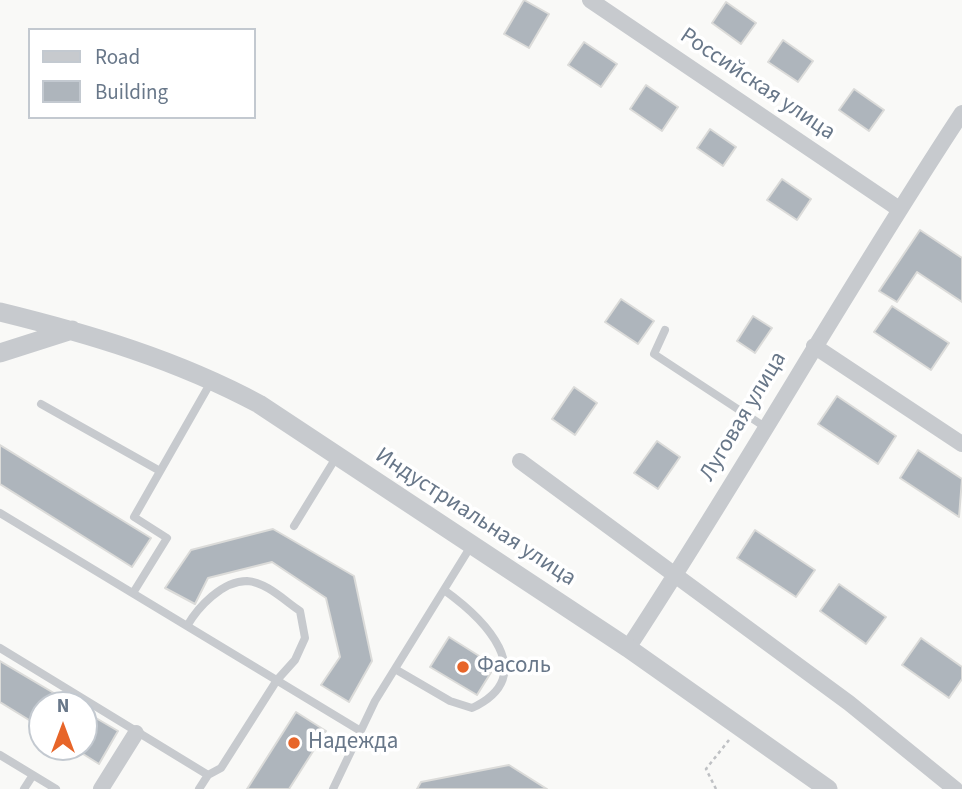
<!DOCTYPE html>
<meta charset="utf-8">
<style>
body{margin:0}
#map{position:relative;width:962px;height:789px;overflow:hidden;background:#f9f9f7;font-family:"Source Sans 3",sans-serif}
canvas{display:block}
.legend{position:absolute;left:28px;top:28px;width:228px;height:91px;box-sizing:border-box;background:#fff;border:2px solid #c3c9d0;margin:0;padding:9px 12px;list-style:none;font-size:21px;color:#687789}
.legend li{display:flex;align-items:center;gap:14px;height:35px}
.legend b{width:35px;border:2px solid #c3c9d0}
.north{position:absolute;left:28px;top:691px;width:70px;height:70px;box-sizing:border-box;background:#fff;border:2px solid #c3c9d0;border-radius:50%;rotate:0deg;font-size:19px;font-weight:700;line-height:28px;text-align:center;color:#687789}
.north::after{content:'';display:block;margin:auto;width:24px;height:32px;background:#e76529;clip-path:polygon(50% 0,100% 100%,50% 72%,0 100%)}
</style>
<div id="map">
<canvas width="962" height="789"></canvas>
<ul class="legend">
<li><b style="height:9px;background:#c7cace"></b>Road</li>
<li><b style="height:19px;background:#aeb5bc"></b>Building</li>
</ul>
<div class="north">N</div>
</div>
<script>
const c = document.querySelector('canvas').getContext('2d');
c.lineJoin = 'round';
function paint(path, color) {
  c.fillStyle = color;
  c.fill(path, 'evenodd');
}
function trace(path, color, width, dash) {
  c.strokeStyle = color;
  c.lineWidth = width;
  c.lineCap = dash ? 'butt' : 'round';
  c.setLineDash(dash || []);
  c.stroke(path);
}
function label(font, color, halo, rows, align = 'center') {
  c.font = font + ' "Source Sans 3",sans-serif';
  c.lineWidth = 7;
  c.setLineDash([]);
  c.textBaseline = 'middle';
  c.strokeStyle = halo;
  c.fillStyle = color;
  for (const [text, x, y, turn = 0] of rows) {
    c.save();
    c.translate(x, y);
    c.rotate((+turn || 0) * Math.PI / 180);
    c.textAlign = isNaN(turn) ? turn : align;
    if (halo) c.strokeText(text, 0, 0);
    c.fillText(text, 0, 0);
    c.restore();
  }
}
const building = new Path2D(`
 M524,0L549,14L529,48L504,34Z
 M726,2L756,23L741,44L712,23Z
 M783,40L813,61L798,82L768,62Z
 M584,42L617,64L601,87L568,65Z
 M646,85L678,107L662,131L630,109Z
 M854,89L884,110L869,131L839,110Z
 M710,129L736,147L723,166L697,148Z
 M782,179L811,199L797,220L767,200Z
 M920,230L962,258V302L917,272L897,302L879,291Z
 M621,299L654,321L638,344L605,322Z
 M892,306L949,343L931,370L874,332Z
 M753,316L772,328L755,353L737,341Z
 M574,387L597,403L575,435L552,419Z
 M837,396L896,436L878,464L818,424Z
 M657,441L680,457L658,489L634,473Z
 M0,445L151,538L132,567L0,484Z
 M918,450L962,479L959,517L900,478Z
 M273,529L354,576L372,661L349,702L321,685L340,657L326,598L272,562L208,578L195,604L165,588L191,550Z
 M755,530L815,570L796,597L737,558Z
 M839,584L886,617L866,644L820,611Z
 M449,637L495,666L477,695L430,667Z
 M921,638L962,667V679L949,698L902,665Z
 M0,661L74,705H42V728L0,702Z
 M84,711L118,731L99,764L72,747H84Z
 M296,712L326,731L289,789H247Z
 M509,765L547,789H417L421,782Z`);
paint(building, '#aeb5bc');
trace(building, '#dbdbd9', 2);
trace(new Path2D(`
 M716,789L706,769L729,740`), '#bfc1c4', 2.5, [3.5, 3.5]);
trace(new Path2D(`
 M665,330L654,354L765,427
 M41,404L160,471
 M0,513L359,730
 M294,526L337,456
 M133,593L167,538L134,517L211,382
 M0,648L208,775L221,768L277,680L295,660L305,638L300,611C285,601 266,582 247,581C222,581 198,607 187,626
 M395,669L450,701L472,708C542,675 483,618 444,590
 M0,755L56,789
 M24,789L33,775
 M199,789L208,775
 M333,789L375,701L471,546`), '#c7cace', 8);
trace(new Path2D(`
 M590,0L899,209
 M814,346L962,444
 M520,461L849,703L955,789
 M628,648C743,473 846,289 962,113
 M101,789L136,733`), '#c7cace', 16);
trace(new Path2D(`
 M0,312C90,334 177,360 259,404L628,648L828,789
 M0,353L72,330`), '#c7cace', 19);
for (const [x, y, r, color] of [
 [463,667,7,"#e76529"],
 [294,743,7,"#e76529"]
]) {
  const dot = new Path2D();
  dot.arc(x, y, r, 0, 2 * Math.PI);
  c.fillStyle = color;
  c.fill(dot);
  trace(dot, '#fff', 2.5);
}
label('23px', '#687789', '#fff', [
 ["Российская улица",757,85,34],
 ["Луговая улица",744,417,-59],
 ["Индустриальная улица",475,518,33]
]);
label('23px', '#687789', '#fff', [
 ["Фасоль",477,667],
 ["Надежда",308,743]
], 'left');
</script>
